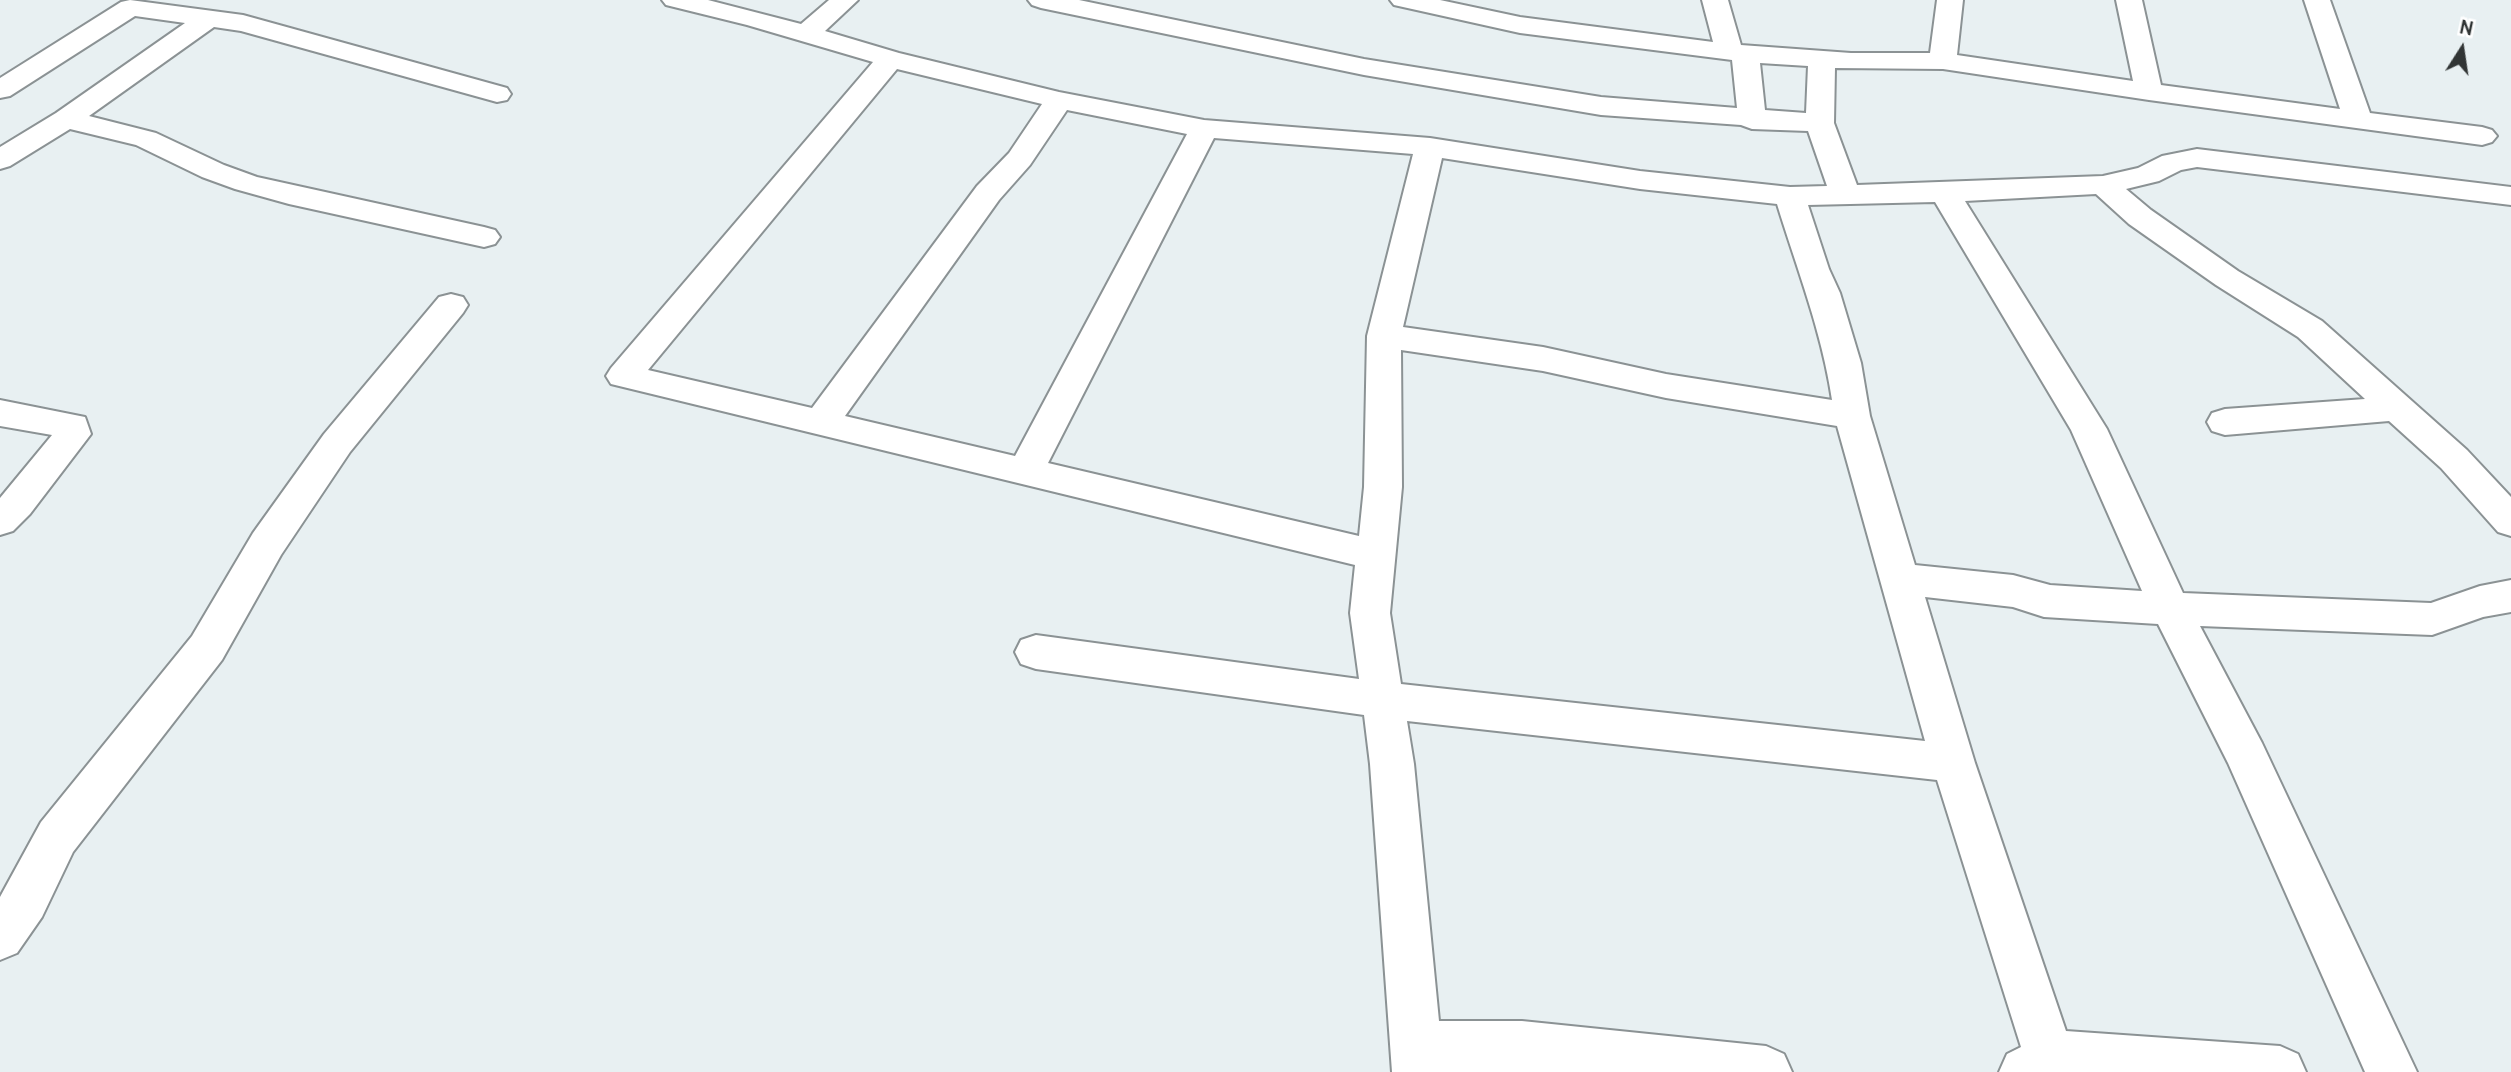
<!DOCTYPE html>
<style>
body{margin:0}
#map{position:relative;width:2511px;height:1072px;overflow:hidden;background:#e8f0f2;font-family:Cabin,sans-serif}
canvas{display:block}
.north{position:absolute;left:2427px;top:14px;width:70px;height:70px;-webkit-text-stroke:5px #fff;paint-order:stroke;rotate:12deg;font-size:19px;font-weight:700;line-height:28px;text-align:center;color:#313535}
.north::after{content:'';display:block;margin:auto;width:24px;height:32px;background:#313535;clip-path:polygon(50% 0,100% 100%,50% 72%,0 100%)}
</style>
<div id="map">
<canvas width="2511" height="1072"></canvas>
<div class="north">N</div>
</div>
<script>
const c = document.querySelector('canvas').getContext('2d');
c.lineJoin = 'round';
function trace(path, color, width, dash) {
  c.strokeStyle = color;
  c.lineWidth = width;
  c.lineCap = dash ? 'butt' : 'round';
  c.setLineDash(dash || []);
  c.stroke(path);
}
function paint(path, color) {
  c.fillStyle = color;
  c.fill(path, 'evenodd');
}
const minor = new Path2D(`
 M130,0L243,15L507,88L511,94L507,100L497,102L241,31L214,27L89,116L156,133L224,165L257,177L484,227L495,230L500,237L495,244L484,247L289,204L235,189L202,177L136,145L70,129L10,166L0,169V147L56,113L185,23L135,16L10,96L0,98V78L121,2Z
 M662,0H708L801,24L829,0H858L825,31L899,53L1059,92L1204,120L1430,138L1640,171L1790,187L1827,186L1808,131L1752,129L1741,125L1601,115L1364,75L1041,8L1032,5L1028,0H1079L1364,59L1601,97L1737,108L1732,60L1520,33L1394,5L1390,0H1440L1520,17L1713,42L1702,0H1728L1741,45L1851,53H1930L1937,0H1963L1957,55L2133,81L2116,0H2142L2161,85L2340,109L2304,0H2330L2370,113L2482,127L2492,130L2497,136L2492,142L2482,145L2149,100L1943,69L1835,68L1834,123L1857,185L2103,176L2138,168L2162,156L2197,149L2511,187V205L2197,167L2181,170L2159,181L2126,189L2151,210L2238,271L2322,321L2467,450L2511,497V536L2498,532L2441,468L2389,421L2225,435L2212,431L2207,422L2212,413L2225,409L2365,399L2298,337L2216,285L2129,224L2096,194L1965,201L2107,429L2183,593L2431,603L2480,586L2511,580V612L2483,617L2432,635L2200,626L2262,743L2417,1072H2365L2228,763L2158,624L2044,617L2013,607L1925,597L1975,763L2066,1031L2280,1046L2298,1054L2306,1072H1999L2007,1054L2021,1047L1937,780L1407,721L1414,764L1439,1021H1522L1766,1046L1784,1054L1792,1072H1392L1370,764L1364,715L1036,669L1021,664L1015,652L1021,640L1036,635L1359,679L1350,613L1355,565L611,384L606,376L611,368L873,62L747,25L666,5ZM1760,63L1808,66L1806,113L1765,110ZM897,69L1042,104L1009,153L977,186L812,408L648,370ZM1067,110L1187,134L1015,456L845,416L999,200L1030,165ZM1214,138L1413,154L1367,336L1364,487L1359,536L1048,463ZM1442,158L1640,189L1777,204C1797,269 1822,332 1832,400L1666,374L1543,347L1403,327ZM1935,202L2071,430L2142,591L2050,585L2013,575L1915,565L1870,416L1861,363L1840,293L1829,269L1808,205ZM1401,350L1543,371L1666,398L1837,426L1925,741L1401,684L1390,613L1402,487Z
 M451,294L463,297L468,305L463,313L350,452L281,555L222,660L73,852L42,917L17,953L0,960V897L41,822L192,636L253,533L324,434L439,297Z
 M0,400L85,417L91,434L30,514L13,531L0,535V498L52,435L0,426Z`);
trace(minor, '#8b9294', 4);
paint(minor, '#fff');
</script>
